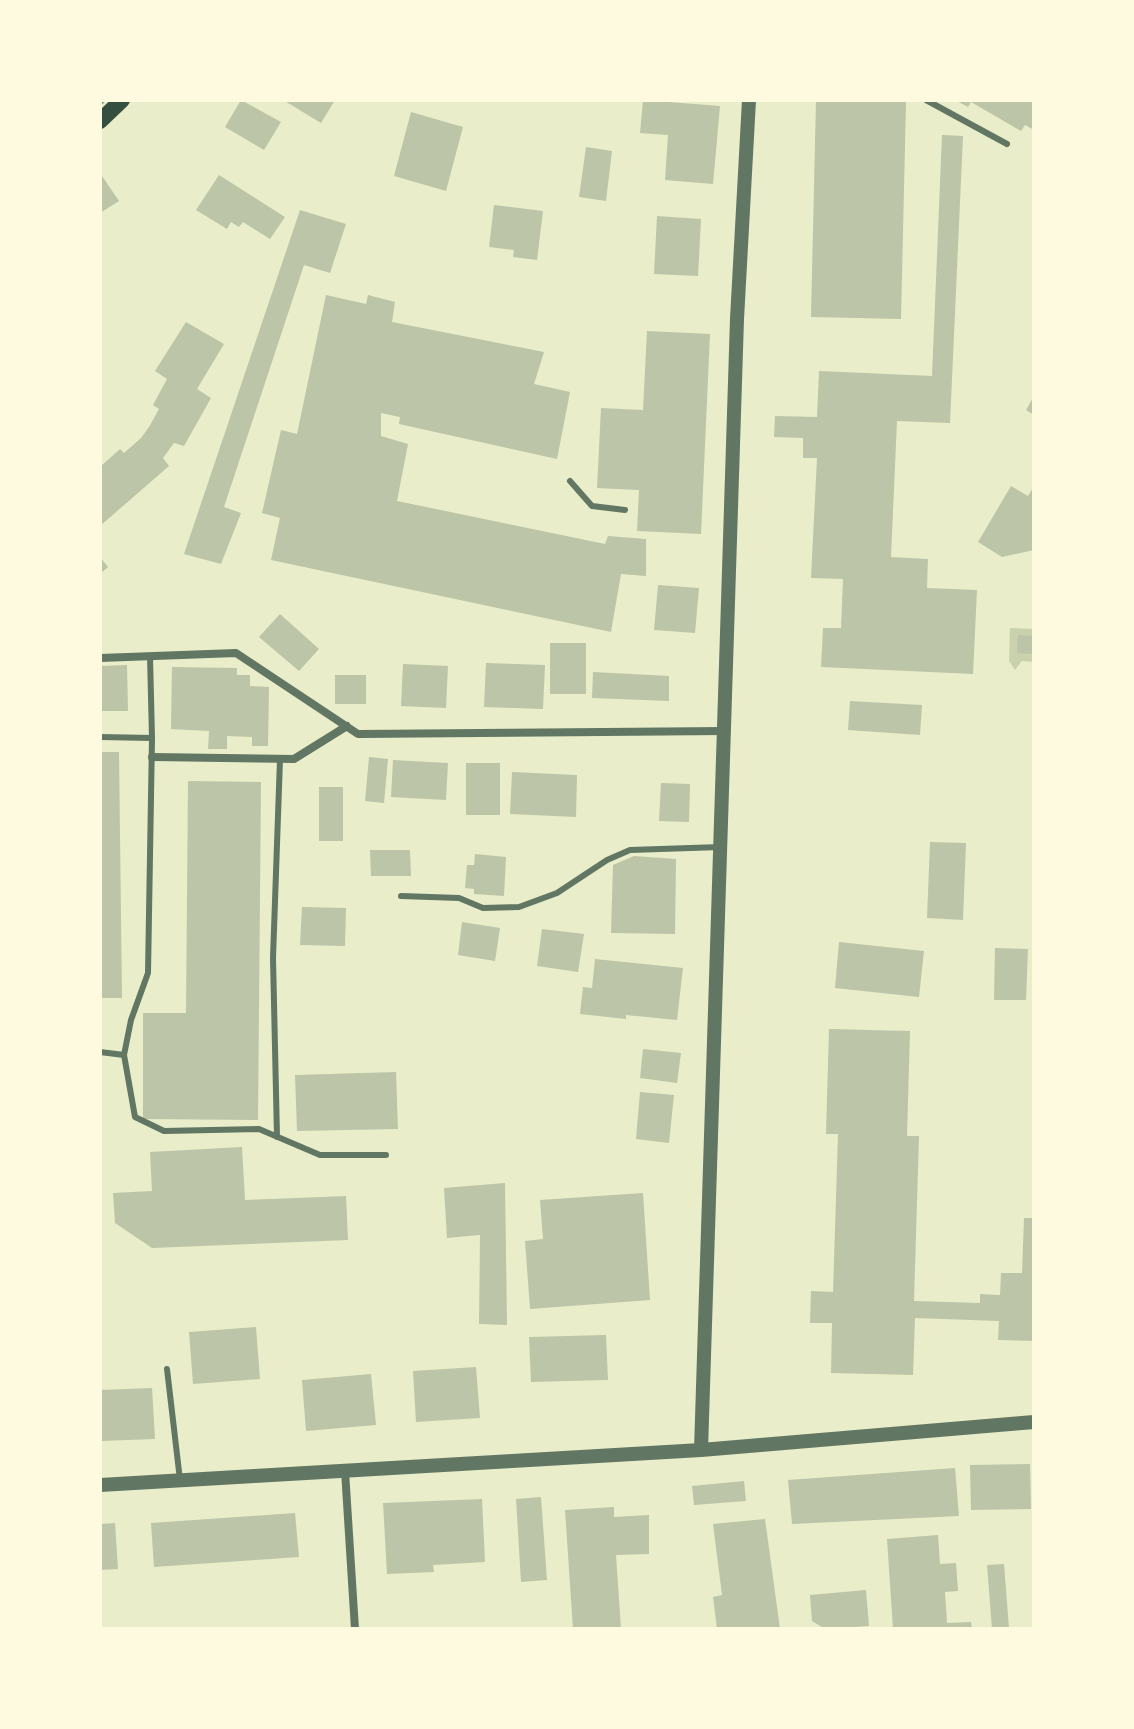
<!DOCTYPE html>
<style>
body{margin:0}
#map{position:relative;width:1134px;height:1729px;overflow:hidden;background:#e9edc9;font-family:Roboto,sans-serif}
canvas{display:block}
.frame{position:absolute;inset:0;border:102px solid #fefae0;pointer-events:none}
</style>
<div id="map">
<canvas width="1134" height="1729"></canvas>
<div class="frame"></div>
</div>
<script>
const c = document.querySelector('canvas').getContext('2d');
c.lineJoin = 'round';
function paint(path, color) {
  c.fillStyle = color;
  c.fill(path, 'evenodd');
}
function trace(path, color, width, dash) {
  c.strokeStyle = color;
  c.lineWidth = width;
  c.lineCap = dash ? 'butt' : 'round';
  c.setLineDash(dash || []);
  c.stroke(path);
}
paint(new Path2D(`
 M1010,628L1034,629V662L1022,661L1015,670L1009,661Z`), '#cad2ad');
paint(new Path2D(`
 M241,100L281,122L264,150L225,127Z
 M283,100H335L321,123Z
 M643,100L720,106L713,184L665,180L668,135L640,133Z
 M816,100L906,102L901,319L811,317Z
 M955,100H1034V130L1025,125L1021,131L971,102L968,107Z
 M411,112L463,127L446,191L394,176Z
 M942,135L963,136L950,423L897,421L891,557L928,559L927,588L977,590L973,674L821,667L823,628H841L843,579L811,578L817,458H803V438L774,437L775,416L817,417L819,371L932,376Z
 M586,147L612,151L606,201L579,197Z
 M100,173L119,201L100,213Z
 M219,175L285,217L270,239L243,222L239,227L231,222L227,229L196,210Z
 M494,205L543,211L537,260L513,257L514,250L489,247Z
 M300,210L346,224L330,273L304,265L224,507L241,513L221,564L184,554Z
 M657,216L701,219L698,276L654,274Z
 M326,295L366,304L368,295L395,302L392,322L544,352L534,384L570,392L557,459L399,424L400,417L381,413V436L408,444L397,501L605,544L608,536L646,539V576L621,574L611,632L271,560L280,518L262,513L281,430L297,434Z
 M186,322L224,344L197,389L211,398L184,446L174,443L163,458L169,466L100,526V467L120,449L124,453L141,438L149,427L159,409L153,405L167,379L155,371Z
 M647,331L710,334L701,534L637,531L639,490L597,488L601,408L643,410Z
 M1034,396V415L1026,410Z
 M1011,486L1028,496L1034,486V550L1002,557L978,542Z
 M100,557L108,567L100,574Z
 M658,585L699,588L695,633L654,630Z
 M280,614L319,649L299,671L259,637Z
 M1018,635L1034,636V654L1017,653Z
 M550,643H586V694H550Z
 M486,663L545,665L543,709L484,707Z
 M403,664L448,666L446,708L401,706Z
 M127,665L128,711H100V666Z
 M172,667L237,668V675H250V686L269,687L268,746H252V737L227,736V749H208L209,731L171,729Z
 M593,672L669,676V701L592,698Z
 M335,675H366V704H335Z
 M850,701L922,705L920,735L848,730Z
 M100,752H119L122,998H100Z
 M369,757L388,759L384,803L365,801Z
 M393,760L448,763L446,800L391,797Z
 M466,763H500V815H466Z
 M512,772L577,775L576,817L510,814Z
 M188,781L261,782L258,1120L143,1119V1013H186Z
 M661,783L690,784L689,822L659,821Z
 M319,787H343V841H319Z
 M930,842L966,843L963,920L927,918Z
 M370,850H410L411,876H371Z
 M475,854L506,857L504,896L474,894V889L465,888L467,865H474Z
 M634,856L676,859L675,934L611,933L613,865Z
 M302,907L346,908L345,946L300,945Z
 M462,922L500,928L495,961L458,955Z
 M542,929L584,934L578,972L537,966Z
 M839,942L924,951L919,997L835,988Z
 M995,948L1028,949L1026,1000H994Z
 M595,959L683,968L677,1020L626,1015V1019L580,1014L583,987L592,988Z
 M829,1029L910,1031L907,1136H919L914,1301L980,1303V1294L1000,1295L1001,1273H1022L1024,1218H1034V1341L998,1340L999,1321L915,1318L913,1375L831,1373L832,1323H810L811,1291L833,1292L838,1134H826Z
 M643,1049L681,1053L677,1083L640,1078Z
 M396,1072L398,1129L297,1131L295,1075Z
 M640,1092L674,1095L669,1143L636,1139Z
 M242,1147L245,1200L346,1196L348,1240L152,1248L115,1223L113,1193L152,1191L150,1152Z
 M505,1183L507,1325L479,1324L480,1235L447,1238L444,1188Z
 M643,1193L650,1300L530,1309L525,1241L543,1239L540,1200Z
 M256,1327L260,1379L193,1384L189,1332Z
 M606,1335L608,1380L531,1382L529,1337Z
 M476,1367L480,1418L416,1422L413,1371Z
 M371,1374L376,1425L306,1431L302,1380Z
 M152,1388L155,1439L100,1441V1390Z
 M1030,1464L1031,1509L971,1510L970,1465Z
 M955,1468L959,1516L792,1524L788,1480Z
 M744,1481L746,1501L694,1505L692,1486Z
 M541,1497L547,1580L521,1582L516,1499Z
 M482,1499L485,1562L433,1565L434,1572L387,1574L383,1503Z
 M614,1507V1517L649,1515V1554L616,1555L621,1629H573L565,1510Z
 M295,1513L299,1557L154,1567L151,1523Z
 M765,1519L780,1629H717L713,1597L722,1595L713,1524Z
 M115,1523L118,1569L100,1570V1524Z
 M938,1535L940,1564L956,1563L958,1591L945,1592L947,1623L971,1622L972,1629H893L887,1539Z
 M1004,1564L1009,1628L992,1629L987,1565Z
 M866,1590L869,1626L825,1629L812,1621L810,1595Z`), '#bcc5a7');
trace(new Path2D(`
 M926,100L1007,144
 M570,481L592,506L625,510
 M100,737L152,738
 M401,896L459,898L483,908L519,907L557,893L607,860L630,850L721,847
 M100,1052L124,1055L131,1020L148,973L152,738L150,656
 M124,1055L135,1117L164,1131L259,1129L320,1155H386
 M277,1137L273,958L280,759
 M167,1369L180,1480`), '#617663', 6);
trace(new Path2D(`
 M100,658L236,653L358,734L725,731
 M152,757L294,759L347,726
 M345,1471L355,1629`), '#617663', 8);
trace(new Path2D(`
 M701,1450L737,319L749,100
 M100,1485L701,1450L1034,1422`), '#617663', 14);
trace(new Path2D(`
 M100,121L122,100`), '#344e41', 16);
trace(new Path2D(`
 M100,105L105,100`), '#7c8e77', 2);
</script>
